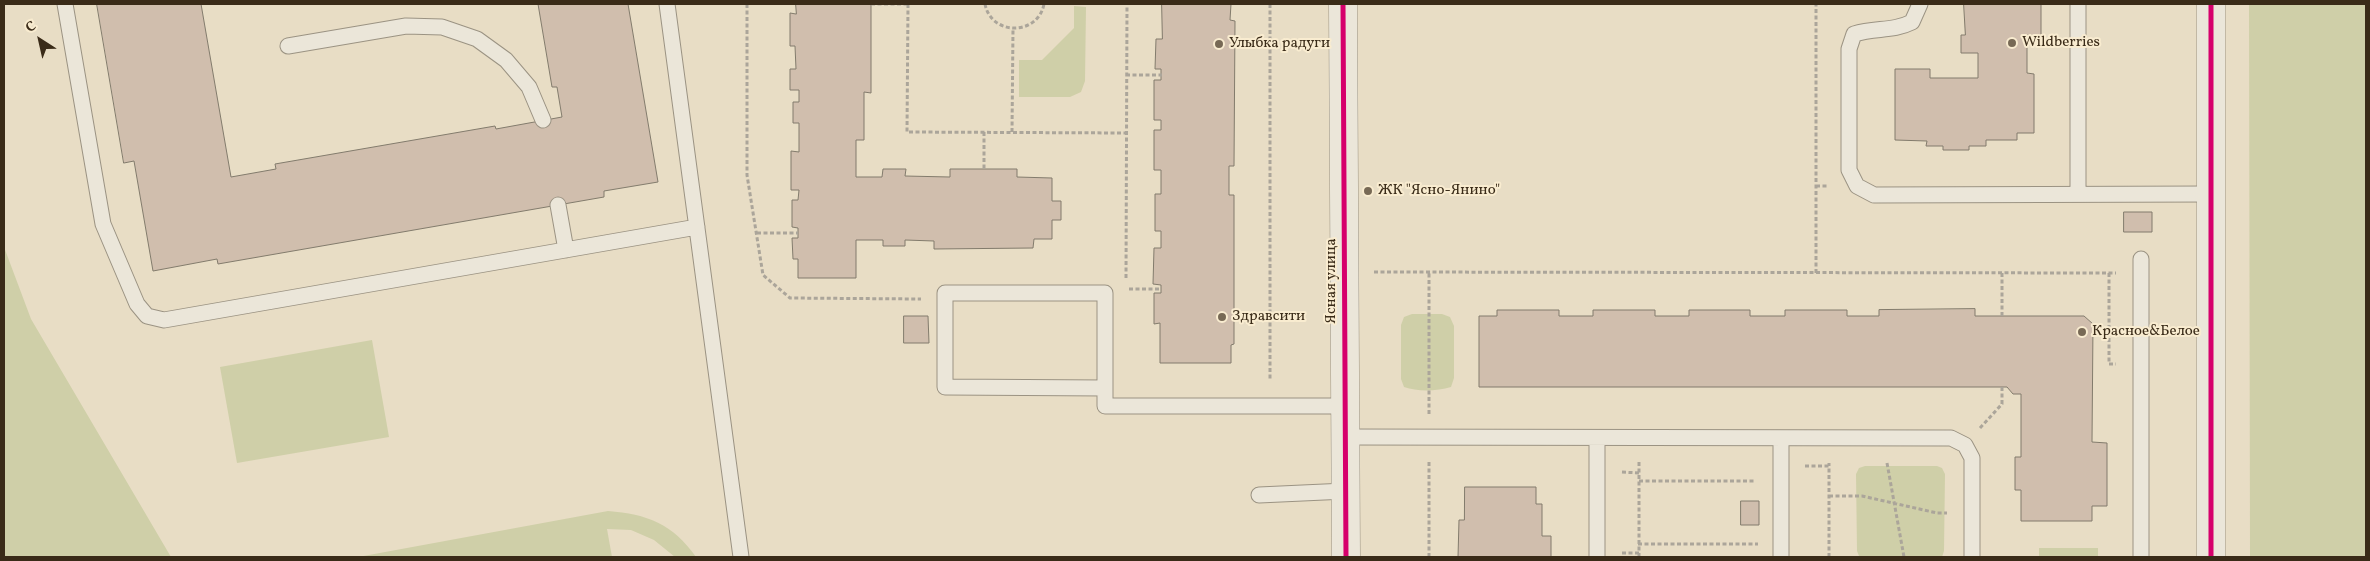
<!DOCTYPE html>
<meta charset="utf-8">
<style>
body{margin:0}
#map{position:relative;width:2370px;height:561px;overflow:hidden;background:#e8ddc5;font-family:Vollkorn,serif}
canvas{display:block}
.frame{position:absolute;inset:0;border:5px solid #3a2b18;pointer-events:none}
.north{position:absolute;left:15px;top:15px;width:50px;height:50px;-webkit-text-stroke:4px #f9ecd0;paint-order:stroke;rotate:325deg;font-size:14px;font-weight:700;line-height:20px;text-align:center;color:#3a2b18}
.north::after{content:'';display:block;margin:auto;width:18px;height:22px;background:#3a2b18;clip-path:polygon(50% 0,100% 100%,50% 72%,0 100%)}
</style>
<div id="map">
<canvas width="2370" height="561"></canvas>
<div class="frame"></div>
<div class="north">С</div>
</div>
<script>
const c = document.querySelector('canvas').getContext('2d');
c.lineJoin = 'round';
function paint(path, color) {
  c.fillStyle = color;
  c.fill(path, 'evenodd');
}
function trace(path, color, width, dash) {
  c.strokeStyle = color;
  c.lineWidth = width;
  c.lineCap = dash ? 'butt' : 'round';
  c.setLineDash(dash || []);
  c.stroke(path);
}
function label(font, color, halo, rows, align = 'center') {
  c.font = font + ' Vollkorn,serif';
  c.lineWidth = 4;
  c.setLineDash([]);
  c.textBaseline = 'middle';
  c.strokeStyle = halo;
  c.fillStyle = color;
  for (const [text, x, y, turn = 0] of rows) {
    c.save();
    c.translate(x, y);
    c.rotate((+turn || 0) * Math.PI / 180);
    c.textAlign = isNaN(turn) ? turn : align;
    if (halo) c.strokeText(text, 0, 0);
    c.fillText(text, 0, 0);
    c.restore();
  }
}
paint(new Path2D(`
 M2249,4H2366V557H2250Z
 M1074,6L1086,7L1085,81L1081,92L1070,97H1019V60H1042L1074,28Z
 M4,247L31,319L171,557H4Z
 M1412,314H1442L1450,317L1454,326V378L1451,387C1437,391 1418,392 1404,387L1401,379V325L1404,317Z
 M372,340L389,437L237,463L220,367Z
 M1865,466H1937L1942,468L1945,474L1944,551L1942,557L1859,556L1857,551L1856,474L1859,468Z
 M608,511C647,514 673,524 696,557H675L654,540L631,530L607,529L612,557H358Z
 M2039,548H2098V557H2039Z`), '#cfcfa8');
const building = new Path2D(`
 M97,4H201L231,177L276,169L275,164L495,126L496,129L562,117L557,87H552L538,4H628L658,182L604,191V197L558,205L218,264L217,259L153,271L134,161L124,163Z
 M796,4H871V93L864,92V140H856V177H882L883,169H906L905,176L950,177V169H1017V177L1052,178V201H1061V220H1052V239H1034L1033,248L934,249V241L905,240V246H883V240H856V278H798V259H793L792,238H798V228L792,227V200H798L799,190H791V151L799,152V123H793V102H799V90H790V69H796L795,46H790V13L796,14Z
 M1162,4H1231L1230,20L1235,21L1234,166H1229V195H1234V344L1231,345V363H1160V323L1154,324V293H1161V285L1153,284L1154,248H1161V231H1155V194H1161V170H1154V130H1161V120H1154V80H1161V69H1155L1156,39H1162Z
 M1964,4H2041V36L2027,35V73L2034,74V133H2017V140H1986V146H1969V150H1943V146H1926L1927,141L1895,140V69H1930V78H1978V53H1961V35H1965Z
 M2124,212H2152V232H2124Z
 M1975,309V316H2084L2093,324L2092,442L2107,443V506H2092V521H2021V490H2015V457H2021V394H2013L2007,387H1479V316H1497V310H1559V316H1593V310H1655V316H1689V310H1750V316H1785V310H1847V316H1879V310Z
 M904,316H928L929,343H904Z
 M1465,487H1536V504H1542V536H1551V557H1458L1459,520H1464Z
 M1741,501H1759V525H1741Z`);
paint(building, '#d0bead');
trace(building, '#827b6c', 1);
const lane = new Path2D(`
 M65,4L103,224L137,304L147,316L164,320L697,227
 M667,4L741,557
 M1920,4L1912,22C1892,32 1876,27 1854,34L1849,49V170L1857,186L1874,195L2211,194
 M288,46L406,26L442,27L477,39L506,60L529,87L543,120
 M2078,194V4
 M558,205L566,250
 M1105,388L945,387V293H1105V406H1345
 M1345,437L1951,438L1965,445L1972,458V557
 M1259,495L1346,491
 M1597,557V438
 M1781,557V438
 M2141,557V259`);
const street = new Path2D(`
 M1343,4L1346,557
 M2211,4V557`);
trace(lane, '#9b9383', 17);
trace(street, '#9b9383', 29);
trace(new Path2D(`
 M747,4V175L763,275L790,298L921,299
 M871,4H908
 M908,4L907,132L1126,133
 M985,4C991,36 1038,36 1044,4
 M1270,4V381
 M1126,75H1162
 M984,132V169
 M1012,132L1013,29
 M1816,186H1829
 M757,233H798
 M1374,272L2116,273
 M1816,273V4
 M2002,273V316
 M2109,273V364H2116
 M1126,278L1127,4
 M1129,289H1161
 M1429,414V273
 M1980,428L2002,404V387
 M1887,463L1904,557
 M1805,466H1829
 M1622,472L1639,473
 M1639,481H1756
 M1829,496H1862L1937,513H1947
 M1638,544H1758
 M1622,553H1639
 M1429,557V460
 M1639,557V461
 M1829,557V463`), '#aba59a', 3, [4, 2.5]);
trace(lane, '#ebe6d9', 15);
trace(street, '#ebe6d9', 28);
trace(new Path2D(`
 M1343,4L1346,557
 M2211,4V557`), '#d6006c', 5);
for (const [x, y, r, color] of [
 [2012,43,5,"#776955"],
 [1219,44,5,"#776955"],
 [1368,191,5,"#776955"],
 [1222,317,5,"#776955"],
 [2082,332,5,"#776955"]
]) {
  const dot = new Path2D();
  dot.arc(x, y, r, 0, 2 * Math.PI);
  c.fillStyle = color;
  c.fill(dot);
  trace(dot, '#f9ecd0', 2);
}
label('15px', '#3a2b18', '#f9ecd0', [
 ["Wildberries",2022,43],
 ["Улыбка радуги",1229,44],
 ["ЖК \"Ясно-Янино\"",1378,191],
 ["Здравсити",1232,317],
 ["Красное&Белое",2092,332]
], 'left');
label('15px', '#3a2b18', '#f9ecd0', [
 ["Ясная улица",1332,281,-90]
]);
</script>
